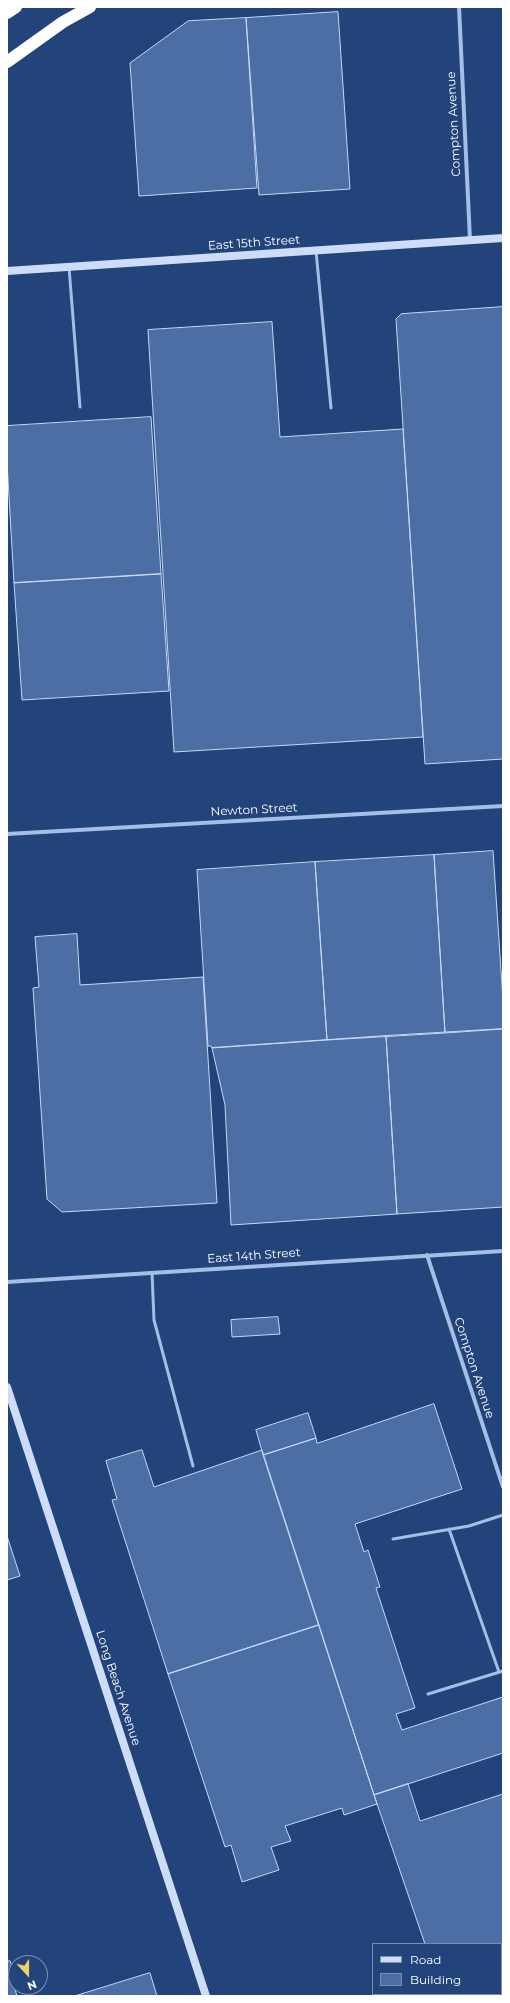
<!DOCTYPE html>
<style>
body{margin:0}
#map{position:relative;width:510px;height:2003px;overflow:hidden;background:#22447a;font-family:Montserrat,sans-serif}
canvas{display:block}
.frame{position:absolute;inset:0;border:8px solid #fff;pointer-events:none}
.legend{position:absolute;left:372px;top:1943px;width:130px;height:52px;box-sizing:border-box;background:#22447a;border:1px solid #7a8faf;margin:0;padding:5px 7px;list-style:none;font-size:12px;color:#fff}
.legend li{display:flex;align-items:center;gap:8px;height:20px}
.legend b{width:20px;border:1px solid #7a8faf}
.north{position:absolute;left:8px;top:1955px;width:40px;height:40px;box-sizing:border-box;background:#22447a;border:1px solid #7a8faf;border-radius:50%;rotate:159deg;font-size:11px;font-weight:700;line-height:16px;text-align:center;color:#fff}
.north::after{content:'';display:block;margin:auto;width:14px;height:18px;background:#f1cf66;clip-path:polygon(50% 0,100% 100%,50% 72%,0 100%)}
</style>
<div id="map">
<canvas width="510" height="2003"></canvas>
<div class="frame"></div>
<ul class="legend">
<li><b style="height:5px;background:#ceddf5"></b>Road</li>
<li><b style="height:11px;background:#4b6ea4"></b>Building</li>
</ul>
<div class="north">N</div>
</div>
<script>
const c = document.querySelector('canvas').getContext('2d');
c.lineJoin = 'round';
function paint(path, color) {
  c.fillStyle = color;
  c.fill(path, 'evenodd');
}
function trace(path, color, width, dash) {
  c.strokeStyle = color;
  c.lineWidth = width;
  c.lineCap = dash ? 'butt' : 'round';
  c.setLineDash(dash || []);
  c.stroke(path);
}
function label(font, color, halo, rows, align = 'center') {
  c.font = font + ' Montserrat,sans-serif';
  c.lineWidth = 3.5;
  c.setLineDash([]);
  c.textBaseline = 'middle';
  c.strokeStyle = halo;
  c.fillStyle = color;
  for (const [text, x, y, turn = 0] of rows) {
    c.save();
    c.translate(x, y);
    c.rotate((+turn || 0) * Math.PI / 180);
    c.textAlign = isNaN(turn) ? turn : align;
    if (halo) c.strokeText(text, 0, 0);
    c.fillText(text, 0, 0);
    c.restore();
  }
}
const building = new Path2D(`
 M338,12L350,189L259,195L246,18Z
 M246,18L257,188L139,196L130,63L188,21Z
 M503,307V759L425,764L396,319L401,314Z
 M272,322L280,437L403,429L423,737L174,752L148,330Z
 M151,417L161,574L14,583L7,462V426Z
 M161,574L169,691L22,700L14,583Z
 M493,851L503,1000V1029L445,1033L434,855Z
 M434,855L445,1033L327,1040L315,862Z
 M315,862L327,1040L212,1048L211,1046H208L197,870Z
 M77,934L80,985L203,977L217,1203L62,1212L47,1199L33,988L39,987L35,937Z
 M503,1029V1207L397,1214L386,1036Z
 M386,1036L397,1214L231,1225L225,1105L212,1048Z
 M278,1317L280,1334L232,1337L231,1320Z
 M434,1404L462,1489L355,1524L364,1552L368,1550L380,1587L376,1588L415,1708L396,1714L402,1730L503,1697V1753L374,1795L263,1455L316,1438L317,1443Z
 M308,1413L316,1438L263,1455L256,1430Z
 M142,1450L154,1487L262,1450L319,1625L168,1674L112,1500L117,1499L106,1461Z
 M7,1536L20,1576L7,1580Z
 M319,1625L377,1804L344,1815L342,1808L285,1826L291,1841L271,1847L279,1870L242,1882L231,1845L225,1847L168,1674Z
 M408,1784L420,1821L503,1794V1980L501,1981V1944H425L374,1795Z
 M10,1961L13,1969L9,1970L17,1996H7V1962Z
 M150,1973L157,1996H75Z
 M441,1994H461L455,1996H442Z`);
paint(building, '#4b6ea4');
trace(building, '#c7d9f4', 1);
trace(new Path2D(`
 M316,251L331,408
 M69,267L80,407
 M152,1273L154,1320L193,1466
 M449,1529L499,1672
 M393,1539L469,1526L503,1515
 M428,1694L503,1671`), '#a4bee5', 3);
trace(new Path2D(`
 M459,7L470,240
 M7,834L503,806
 M427,1255L503,1487
 M7,1282L503,1251`), '#a4bee5', 4);
trace(new Path2D(`
 M7,271L503,238
 M7,1387L206,1996`), '#ceddf5', 8);
trace(new Path2D(`
 M7,13L16,7
 M7,62L63,22L90,7`), '#fff', 12);
label('12px', '#fff', '#22447a', [
 ["Compton Avenue",454,124,-93],
 ["East 15th Street",254,243,-4],
 ["Newton Street",254,810,-3],
 ["East 14th Street",254,1256,-4],
 ["Compton Avenue",474,1368,72],
 ["Long Beach Avenue",118,1688,72]
]);
</script>
